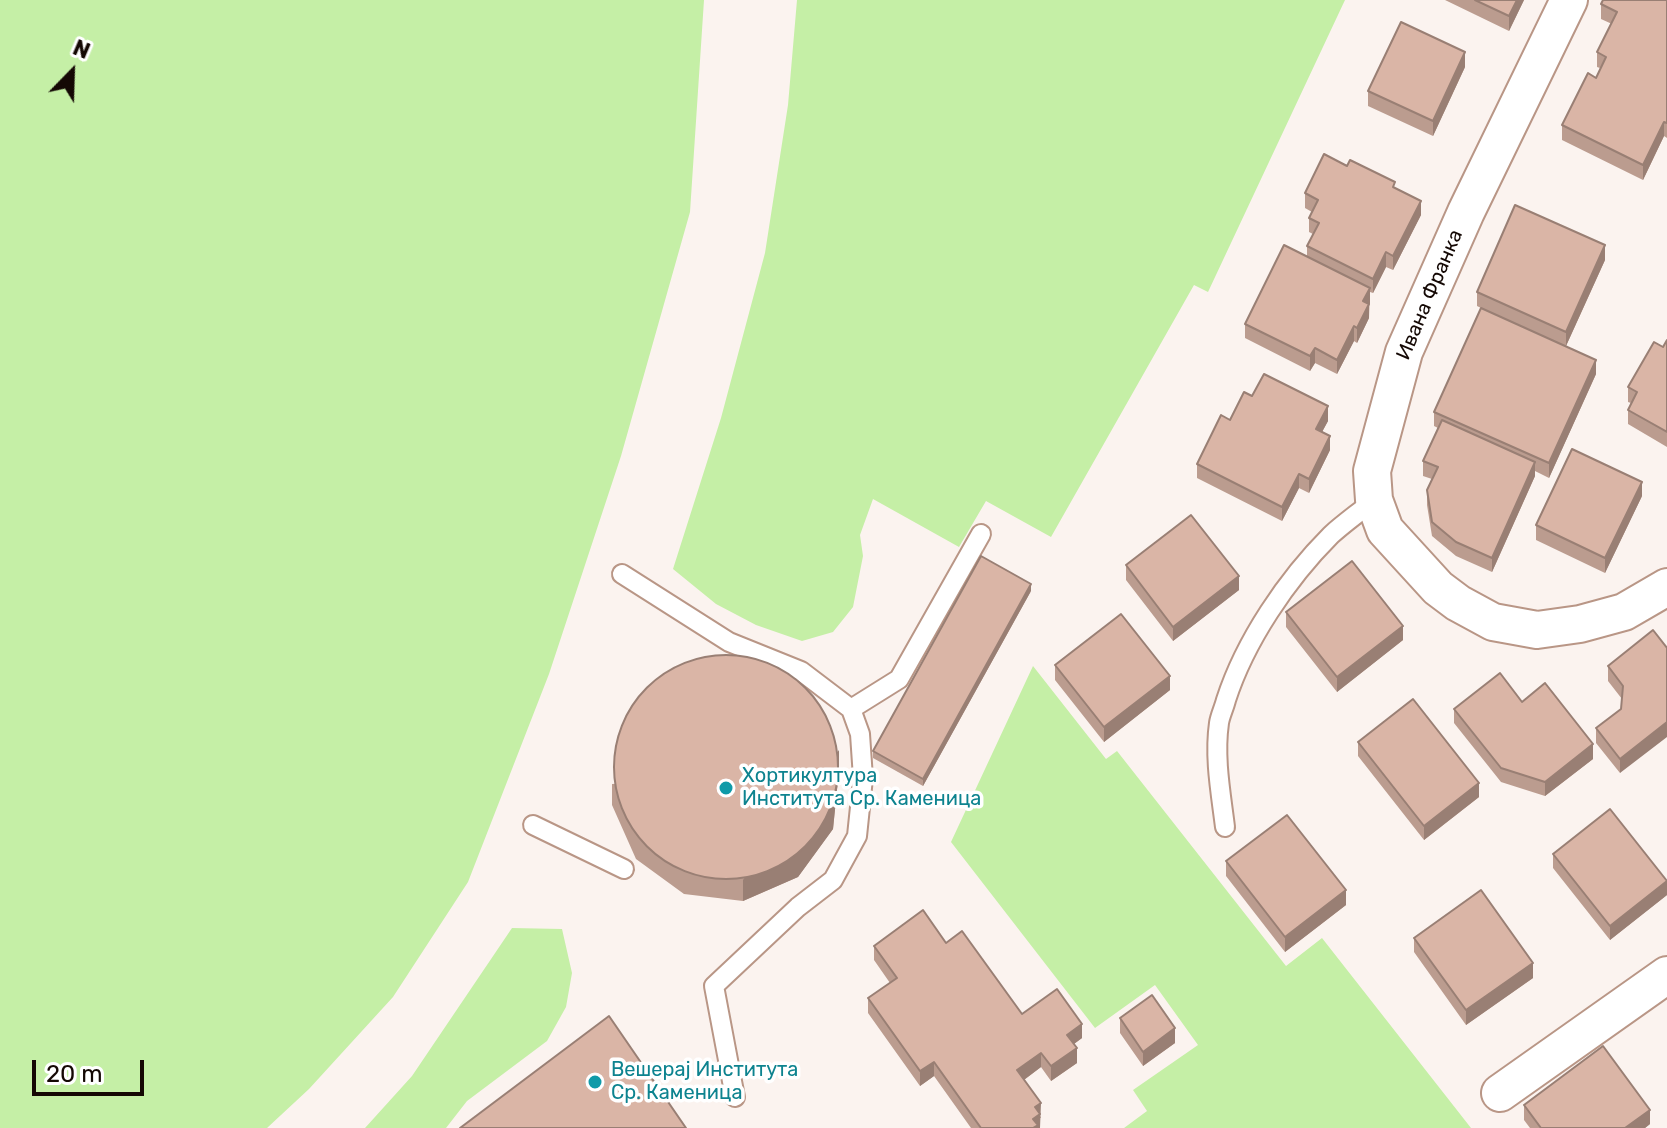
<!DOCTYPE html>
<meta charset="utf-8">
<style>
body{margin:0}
#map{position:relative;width:1667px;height:1128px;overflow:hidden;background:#fbf3ef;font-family:Rubik,sans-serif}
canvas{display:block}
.north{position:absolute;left:32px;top:32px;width:80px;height:80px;-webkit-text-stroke:6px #fff;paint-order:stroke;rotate:23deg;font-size:22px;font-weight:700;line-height:32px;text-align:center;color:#140804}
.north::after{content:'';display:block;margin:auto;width:28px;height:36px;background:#140804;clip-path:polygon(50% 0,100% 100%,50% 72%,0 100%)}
.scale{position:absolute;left:32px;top:1060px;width:112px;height:36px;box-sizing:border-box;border:4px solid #140804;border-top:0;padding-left:10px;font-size:24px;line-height:28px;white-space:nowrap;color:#140804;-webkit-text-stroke:6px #fff;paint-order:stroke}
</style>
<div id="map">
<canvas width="1667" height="1128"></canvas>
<div class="north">N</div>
<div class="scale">20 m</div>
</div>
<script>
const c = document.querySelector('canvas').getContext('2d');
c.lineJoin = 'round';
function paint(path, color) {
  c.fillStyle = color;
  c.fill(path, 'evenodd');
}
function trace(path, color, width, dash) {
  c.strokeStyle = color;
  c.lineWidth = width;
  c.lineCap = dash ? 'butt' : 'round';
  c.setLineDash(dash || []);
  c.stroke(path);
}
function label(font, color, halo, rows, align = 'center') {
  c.font = font + ' Rubik,sans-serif';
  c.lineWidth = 7;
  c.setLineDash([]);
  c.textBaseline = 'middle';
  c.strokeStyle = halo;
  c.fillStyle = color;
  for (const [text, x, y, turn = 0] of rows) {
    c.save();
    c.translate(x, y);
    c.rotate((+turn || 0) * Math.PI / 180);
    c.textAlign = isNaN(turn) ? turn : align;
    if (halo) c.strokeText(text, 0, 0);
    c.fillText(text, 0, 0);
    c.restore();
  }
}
paint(new Path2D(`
 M0,0H704L690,212L621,456L549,674L468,882L393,997L309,1089L267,1128H0Z
 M797,0H1345L1208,292L1194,285L1051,537L986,501L959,547L873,499L860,535L863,556L853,607L833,632L802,641L756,625L716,604L673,569L721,418L765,253L788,105Z
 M1033,666L1106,759L1117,751L1286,966L1322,938L1471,1128H1124L1147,1111L1133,1090L1198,1045L1155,985L1095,1028L951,842Z
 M512,928L562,929L572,973L566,1007L547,1041L467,1101L446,1128H365L412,1076Z`), '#c5efa6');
const service = new Path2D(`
 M622,574L729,642L801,671L851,709L899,679L981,534
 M533,825L624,869
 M1225,827C1221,794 1214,758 1219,723C1220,716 1224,708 1226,700C1245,641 1287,579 1331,535C1344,523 1360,512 1374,500
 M735,1097L714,986L798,907L833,880L857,836L863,778L860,734L851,709`);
const minor = new Path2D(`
 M1569,0L1466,212L1404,352L1372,471L1374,500L1385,530L1438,588L1458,603L1493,622L1537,630L1580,624L1624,612L1667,587
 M1500,1093L1667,975`);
trace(service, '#b99686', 22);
trace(minor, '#b99686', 40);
trace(service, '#fff', 18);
trace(minor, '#fff', 36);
paint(new Path2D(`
 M1445,0H1524L1509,31Z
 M1667,0V138L1664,136L1643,180L1562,140V125L1596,78L1600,68L1597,67V52L1612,24L1601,19V4Z
 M1465,67L1433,136L1368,106V91Z
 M1347,166L1395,188L1421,215L1393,270L1386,267L1373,293L1370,292L1369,318L1357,343L1354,341L1337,374L1315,363L1310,371L1245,338V324L1307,257V246L1313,234L1309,232V218L1312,212L1305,208V193Z
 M1605,260L1566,346L1596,374L1549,478L1535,471V476L1492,572L1456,556L1432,536L1427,505V490L1432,479L1423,476V461L1438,428L1434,426V412L1481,308L1477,306V292Z
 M1667,340V447L1628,424V410L1631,403L1628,402V387L1663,347Z
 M1252,396L1328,421L1322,432L1330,450L1309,493L1299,488L1282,521L1197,478V464L1230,420Z
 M1642,496L1605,573L1536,540V525Z
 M1126,565L1239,590L1173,641L1126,580Z
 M1031,591L923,786L873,758V751Z
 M1286,612L1403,640L1337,692L1286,627Z
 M1667,648L1620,773L1596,743V728L1621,709L1622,699L1608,681V666Z
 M1055,665L1170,690L1104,742L1055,680Z
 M1522,702L1593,759L1545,796L1501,782L1454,723V709Z
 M1358,742L1479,797L1424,840L1358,756Z
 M839,770L833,829L798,877L743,901L684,894L636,859L612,805V784Z
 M1553,854L1667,895L1610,940L1553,868Z
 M1226,861L1346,905L1285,952L1226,876Z
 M1414,938L1533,978L1466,1025L1414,952Z
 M946,943L1022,1014L1082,1038L1074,1044L1077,1063L1051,1081L1041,1067L1024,1080L1041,1118H1040V1128H971L934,1076L920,1086L868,1013V998L890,983L874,960V946Z
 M1120,1018L1175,1043L1143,1066L1120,1033Z
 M1524,1105L1650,1124L1645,1128H1530L1524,1120Z`), '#bb9c8f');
paint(new Path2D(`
 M1517,0H1524L1509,31V16Z
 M1465,52V67L1433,136V121Z
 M1664,122V136L1643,180V165Z
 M1421,201V215L1393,270V256Z
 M1605,245V260L1566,346V332Z
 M1386,252V267L1373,293V279Z
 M1370,288V303L1363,316V301Z
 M1369,304V318L1357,343V328Z
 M1354,326V341L1337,374V360Z
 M1315,348V363L1310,371V356Z
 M1596,360V374L1549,478V463Z
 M1328,406V421L1316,443V429Z
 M1330,436V450L1309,493V479Z
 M1535,462V476L1492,572V558Z
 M1299,474V488L1282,521V507Z
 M1642,482V496L1605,573V558Z
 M1239,576V590L1173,641V627Z
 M1031,584V591L923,786V779Z
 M1403,626V640L1337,692V677Z
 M1170,676V690L1104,742V727Z
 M1667,722V737L1620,773V759Z
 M1593,744V759L1545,796V782Z
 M839,750V770L833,829L798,877L743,901V880Z
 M1479,783V797L1424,840V826Z
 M1667,881V895L1610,940V926Z
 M1346,890V905L1285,952V937Z
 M1533,963V978L1466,1025V1010Z
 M1082,1024V1038L1067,1049V1035Z
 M1175,1028V1043L1143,1066V1052Z
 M1077,1048V1063L1051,1081V1066Z
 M1041,1053V1067L1017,1085V1070Z
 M934,1062V1076L920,1086V1071Z
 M1041,1103L1040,1128H1033L1035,1107Z
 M1650,1110V1124L1645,1128H1625Z`), '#997f74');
const building = new Path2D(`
 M1475,0H1517L1509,16Z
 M1603,0H1667V123L1664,122L1643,165L1562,125L1588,73L1596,78L1606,57L1597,52L1617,12L1601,4Z
 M1401,22L1465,52L1433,121L1368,91Z
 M1324,154L1347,166L1350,160L1395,182L1393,187L1421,201L1393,256L1386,252L1373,279L1307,246L1319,223L1309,218L1318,200L1305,193Z
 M1515,205L1605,245L1566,332L1477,292Z
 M1284,245L1370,288L1363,301L1369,304L1357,328L1354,326L1337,360L1315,348L1310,356L1245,324Z
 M1481,308L1596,360L1549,463L1434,412Z
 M1667,340V432L1628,410L1637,392L1628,387L1654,342L1663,347Z
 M1264,374L1328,406L1316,429L1330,436L1309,479L1299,474L1282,507L1197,464L1221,415L1230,420L1244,392L1252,396Z
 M1442,420L1535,462L1492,558L1456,542L1432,522L1427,490L1438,467L1423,461Z
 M1572,449L1642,482L1605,558L1536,525Z
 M1191,515L1239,576L1173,627L1126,565Z
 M981,556L1031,584L923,779L873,751Z
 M1352,561L1403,626L1337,677L1286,612Z
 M1121,614L1170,676L1104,727L1055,665Z
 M1653,630L1667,648V722L1620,759L1596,728L1621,709L1623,686L1608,666Z
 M614 767a112 112 0 1 1 224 0a112 112 0 1 1-224 0Z
 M1500,673L1522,702L1545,683L1593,744L1545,782L1501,768L1454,709Z
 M1413,699L1479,783L1424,826L1358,742Z
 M1610,809L1667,881L1610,926L1553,854Z
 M1287,815L1346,890L1285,937L1226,861Z
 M1481,890L1533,963L1466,1010L1414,938Z
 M923,910L946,943L962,931L1022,1014L1057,989L1082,1024L1067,1035L1077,1048L1051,1066L1041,1053L1017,1070L1041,1103L1035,1107L1040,1114L1033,1119L1038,1125L1033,1128H981L934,1062L920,1071L868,998L897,978L874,946Z
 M1152,995L1175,1028L1143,1052L1120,1018Z
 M609,1016L686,1128H460Z
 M1603,1046L1650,1110L1625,1128H1541L1524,1105Z`);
paint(building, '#dab5a6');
trace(building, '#997f74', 2);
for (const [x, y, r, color] of [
 [726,788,8,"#0f9aa8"],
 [595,1082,8,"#0f9aa8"]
]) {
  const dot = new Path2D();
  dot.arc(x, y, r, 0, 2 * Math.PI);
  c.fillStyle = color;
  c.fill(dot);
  trace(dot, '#fff', 3);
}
label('20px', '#140804', '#fff', [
 ["Ивана Франка",1430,295,-67]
]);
label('20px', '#0d838f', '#fff', [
 ["Хортикултура",742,776],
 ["Института Ср. Каменица",742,799],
 ["Вешерај Института",611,1070],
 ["Ср. Каменица",611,1093]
], 'left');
</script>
